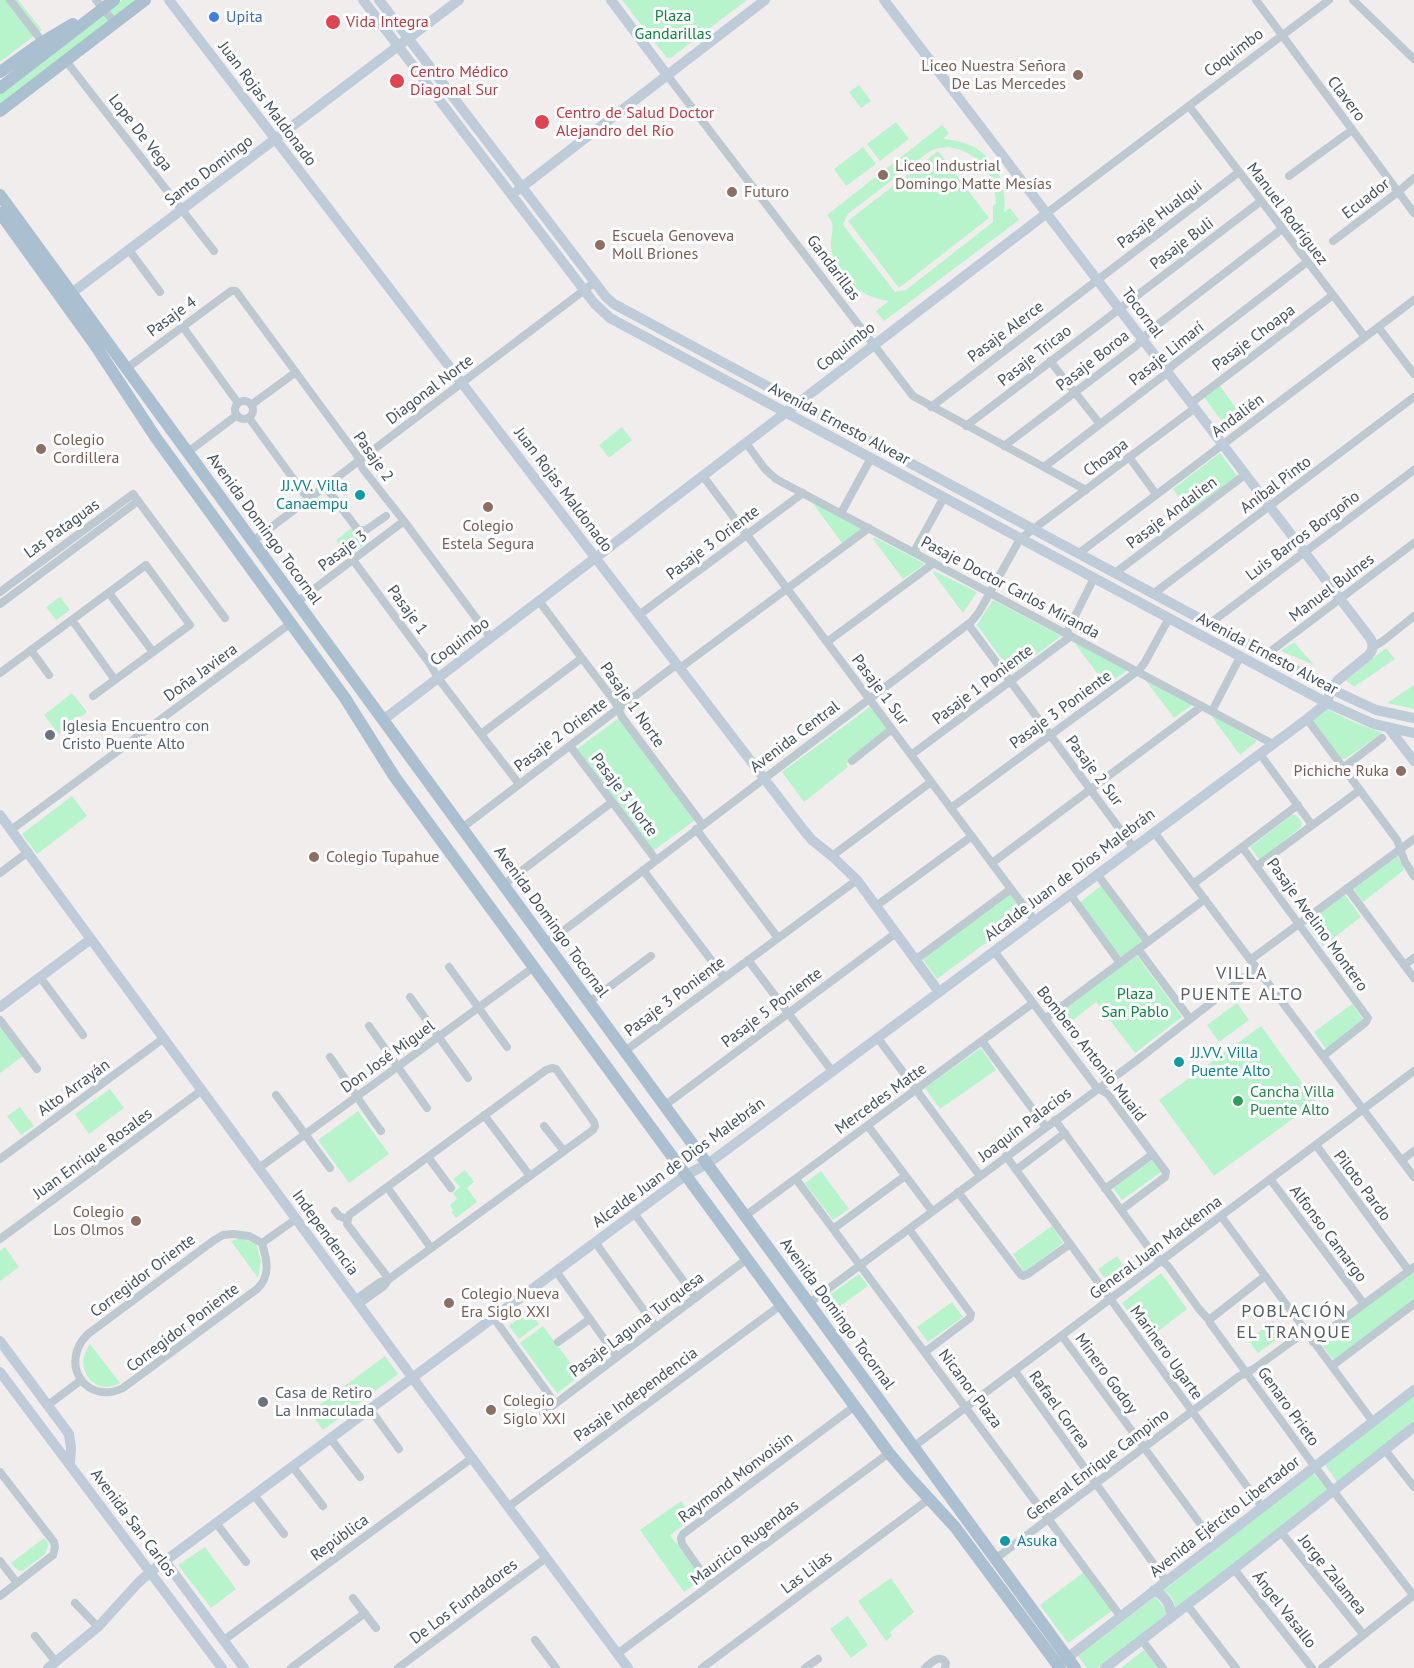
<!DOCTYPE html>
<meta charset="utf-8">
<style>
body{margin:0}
canvas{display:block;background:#f1eded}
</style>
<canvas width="1414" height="1668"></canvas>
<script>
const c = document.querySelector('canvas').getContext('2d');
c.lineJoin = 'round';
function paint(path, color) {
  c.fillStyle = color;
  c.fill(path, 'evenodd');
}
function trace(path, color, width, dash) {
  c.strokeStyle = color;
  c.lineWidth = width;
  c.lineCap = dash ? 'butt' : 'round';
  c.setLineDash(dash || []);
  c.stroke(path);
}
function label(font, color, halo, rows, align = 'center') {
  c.font = font + ' "PT Sans",sans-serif';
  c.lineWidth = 6;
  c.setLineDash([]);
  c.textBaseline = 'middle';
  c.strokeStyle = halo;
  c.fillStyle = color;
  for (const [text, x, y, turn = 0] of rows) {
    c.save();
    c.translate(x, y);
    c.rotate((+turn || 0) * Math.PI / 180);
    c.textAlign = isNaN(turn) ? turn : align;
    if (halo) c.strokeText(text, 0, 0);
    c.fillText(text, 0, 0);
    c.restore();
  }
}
paint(new Path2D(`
 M0,0H18L42,30L0,62Z
 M122,0H137L0,104V92Z
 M622,0H747L672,57L667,58Z
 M859,85L871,101L861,108L849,92Z
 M896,122L909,139L880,161L867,144Z
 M942,125L949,133L943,139C984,141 1009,171 1004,212L1010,208L1019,220L884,321L876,311L889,301C860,297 835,278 831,247C830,240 834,228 832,223C831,220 829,218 827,215ZM948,147C977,151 996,173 996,203L993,206V222L906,290L895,292L843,225L846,217L849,213L930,151L939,148Z
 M863,147L876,164L846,186L834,169Z
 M938,151L989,218L899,288L848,221Z
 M1220,386L1241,415L1226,427L1204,397Z
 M622,427L632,440L609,458L599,445Z
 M1220,453L1238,477L1191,513L1173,489Z
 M813,500L864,527L842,543L812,502Z
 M353,527L365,544L348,557L336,540Z
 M874,537L925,564L903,579L873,539Z
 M934,571L977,592L963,613L933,573Z
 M60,597L70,610L56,620L46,607Z
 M993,600L1061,636L1012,673L977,625Z
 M1294,642L1314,665L1281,651Z
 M1077,643L1128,670L1106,685L1076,645Z
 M1386,648L1395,659L1354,687L1346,680Z
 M1143,677L1196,702L1174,718Z
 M1414,685V709L1387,703Z
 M72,693L87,712L59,734L44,715Z
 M870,707L887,729L846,764L848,767L804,802L782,772Z
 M1325,708L1351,721L1382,733L1345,759H1341L1312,719Z
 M1210,714H1211L1257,741L1240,755Z
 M619,718L695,820L653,851L577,749Z
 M72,796L87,816L37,854L22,834Z
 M1292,815H1296L1302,822L1301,827L1260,860L1250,847Z
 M1398,856L1404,870L1363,902L1353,888Z
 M1103,884L1145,939L1132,949L1182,1017L1135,1053L1096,1002L1063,1028L1055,1017L1124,963L1079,903Z
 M1010,893L1025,914L937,979L922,958Z
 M1345,895L1361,917L1323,946L1305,923Z
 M1237,1003L1249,1020L1219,1042L1207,1025Z
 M1352,1004L1364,1021L1326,1049L1314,1032Z
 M1261,1026L1316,1102L1214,1176L1159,1100Z
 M0,1028H4L23,1056L0,1073Z
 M981,1048L996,1070L940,1109L925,1088Z
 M110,1089L124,1108L89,1134L75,1114Z
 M20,1107L34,1126L21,1135L7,1116Z
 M358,1111L389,1154L349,1183L318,1140Z
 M1152,1160L1161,1172L1122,1200L1113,1188Z
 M465,1170L474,1182L467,1188L477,1202L456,1218L451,1212L453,1210L450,1205L457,1199L453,1193L460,1187L453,1179Z
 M821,1171L849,1209L833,1220L805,1183Z
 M1052,1226L1063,1243L1024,1272L1013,1254Z
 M241,1238L256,1244L261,1261L258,1278L231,1241Z
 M5,1247L19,1267L0,1281V1251Z
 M1117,1256L1130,1275L1112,1288L1098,1269Z
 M1414,1271V1300L1334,1361L1320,1342Z
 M1161,1273L1187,1309L1148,1339L1122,1303Z
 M859,1274L868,1286L828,1315L820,1302Z
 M952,1302L963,1317L928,1342L917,1327Z
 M529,1311L539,1324L519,1339L509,1326Z
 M1273,1321L1283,1335L1258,1353L1248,1340Z
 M543,1326L580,1376L557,1393L520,1343Z
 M90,1344L120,1383C94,1397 72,1368 90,1344Z
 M385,1356L398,1374L323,1430L310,1412Z
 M1414,1394V1422L1337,1482L1324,1463Z
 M1313,1473L1327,1489L1176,1610C1174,1601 1172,1593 1163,1591Z
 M681,1501L693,1518L670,1535L702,1579L684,1592L640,1530Z
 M44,1538L49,1544L45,1554L24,1570L20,1571L15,1568L11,1563Z
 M205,1547L236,1589L211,1608L178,1565Z
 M1084,1572L1113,1610L1068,1643L1040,1605Z
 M891,1578L914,1612L890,1632L892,1636L886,1641L858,1601Z
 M1155,1597L1165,1609L1167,1617L1097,1668H1087L1078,1656Z
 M848,1616L868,1645L851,1658L830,1629Z
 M1144,1650L1158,1668H1121Z`), '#b7f3cb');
trace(new Path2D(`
 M10,0L38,36
 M96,0L115,23
 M1256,0L1414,213
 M1353,0L1414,59
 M66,61L214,251
 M667,75L913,396L1086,490
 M1189,106L1365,337
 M1289,176L1352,130
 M1047,213L1329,0
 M1333,241L1398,192L1414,178
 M129,250L160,292
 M183,327L238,403
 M1378,327L1414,374
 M1050,361L1100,424
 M127,368L231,291H236L356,454L363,469L404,521L491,638
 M235 410a9 9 0 1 1 18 0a9 9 0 1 1-18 0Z
 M1191,403L1333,295
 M251,405L296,372
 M931,407L1239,172
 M249,418L308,499
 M966,426L1261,201
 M746,443L765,469L776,479L1273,744
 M1004,446L1136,346L1152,329L1282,229
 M188,452L237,415
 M1129,457L1156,494
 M1044,467L1163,376L1173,365L1307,262
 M703,476L1035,921
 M325,486L358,530H366L386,516
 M841,513L871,458
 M253,541L595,282
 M914,552L944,497
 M1078,554L1414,300
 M353,560L430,664L438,678L519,784
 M1115,573L1246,474
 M0,592L133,494L225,618
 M109,593L153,652
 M1153,594L1414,397
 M539,601L615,702L622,717L702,824
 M297,602L404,521
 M0,604L138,501
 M639,615L803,493
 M72,620L115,680
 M968,624L1133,847
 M1209,624L1414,470
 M1066,634L1094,578
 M827,642L934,563
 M1373,647L1383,641L1414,616
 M31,650L49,675
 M1267,654L1414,543
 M680,668L869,528
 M0,673L146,565L190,625L93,696
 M1212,711L1240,657
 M1307,719L1397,840L1405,862L1414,876
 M481,734L582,658
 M570,746L656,860
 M1260,754L1312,825
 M911,755L1071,636
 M852,761L892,729
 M1343,768L1382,738
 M951,808L1139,670L1145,662L1169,618
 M462,828L677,664
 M696,829L778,938
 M11,830L291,623
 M1154,832L1414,1177
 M1242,847L1368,1018L1366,1022L1323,1056
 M832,856L931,782
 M992,863L1202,706
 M1257,866L1360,790
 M643,870L724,977
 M0,873L28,852
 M1097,874L1148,942
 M1193,884L1298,805
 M503,885L612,802
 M1347,888L1414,978
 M1070,894L1120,963
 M876,906L972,836
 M546,944L971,622L979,612L1020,539L1195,408
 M1138,949L1190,1019
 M994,951L1097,1088L1108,1094L1166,1172L1165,1177L1121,1210
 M748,960L832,1071
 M915,960L1011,889
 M1250,960L1414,839
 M1404,965L1414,958
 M449,967L507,1047
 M40,977L83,1035
 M410,997L468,1078
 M589,1002L651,956
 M1045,1019L1205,899
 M0,1020L37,1069
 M369,1026L427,1108
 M877,1037L980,1176
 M982,1041L1046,1127
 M625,1051L857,880
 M330,1057C347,1081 363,1107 381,1131
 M276,1095L330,1168
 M664,1106L896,933
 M484,1115L530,1176
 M1055,1120L1154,1255L1168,1266L1199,1309L1209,1320L1210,1323L1315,1467L1414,1596
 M544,1126L564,1151
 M868,1126L932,1211
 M1316,1145L1409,1271
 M1006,1156L1262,1507
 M428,1157L451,1188
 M0,1159L164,1038
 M1402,1160L1414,1151
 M259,1168L534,967
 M1016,1170L1065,1133
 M796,1179L1121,1617
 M1270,1179L1364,1304
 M387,1187L431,1248
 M1105,1189L1153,1154
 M958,1192L1021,1275L1023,1276L1028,1274L1070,1244
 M335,1211L339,1216L347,1219
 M634,1213L696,1298
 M745,1216L1033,1003
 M1221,1216L1373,1422
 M833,1229L905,1176
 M909,1229L971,1314L970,1318L925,1352
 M233,1234L249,1236L262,1243C267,1260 271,1276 257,1289L123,1388C86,1406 58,1363 88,1334L213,1241L223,1235Z
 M0,1239L202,1090
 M595,1242L656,1327
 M262,1243L296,1219
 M556,1271L617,1357
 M355,1300L380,1282L389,1279
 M809,1303L1136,1061L1256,968
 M359,1304L384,1286L389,1279L593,1130L595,1126L594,1122L556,1069L552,1068L546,1070L349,1215L347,1224L389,1279
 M493,1317L555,1403
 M1209,1320L1265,1276
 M1062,1336L1215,1544
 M558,1342L590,1319
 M1313,1342L1414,1267
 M1332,1366L1414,1304
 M1015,1371L1166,1581
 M48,1405L80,1381
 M370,1409L399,1449
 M543,1413L747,1259
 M330,1438L360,1477
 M913,1447L1414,1071
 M1385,1450L1414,1487
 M292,1466L323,1506
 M0,1472L54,1542L55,1547L53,1555L0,1596
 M254,1495L284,1534
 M508,1507L781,1305
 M216,1523L246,1562
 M1281,1532L1363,1634
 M995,1559L1238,1377L1255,1368L1306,1331
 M0,1561L17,1583
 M1234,1569L1312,1668
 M711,1585L682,1544L681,1538L683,1534L855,1406
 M353,1598L376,1628
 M75,1603L98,1627
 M1187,1605L1236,1668
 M35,1636L56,1662
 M224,1640L472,1458
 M535,1640L556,1668
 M1142,1640L1163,1668
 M617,1654L889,1453
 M291,1668L365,1613
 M398,1668L546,1558
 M702,1668L929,1499
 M805,1668L818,1659
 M925,1668C931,1663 940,1653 946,1663L945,1668
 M1322,1668L1414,1595`), '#bdc9d1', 8);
trace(new Path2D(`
 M169,0L802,828L812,840L832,856L857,880L939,992
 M363,0L594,303L610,318L1327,703L1374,724L1414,733
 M379,0L606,297L614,304L1331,689L1376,710L1414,718
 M611,0L667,75
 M518,190L765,0
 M65,298L459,0
 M383,720L1047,213
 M1388,727L1414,761
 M0,815L420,1388L628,1668
 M0,1007L91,939
 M0,1341L69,1434L71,1448L70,1464
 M0,1372L222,1668
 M165,1561L244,1668
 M1154,1590C1166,1597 1170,1604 1172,1617
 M1062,1662L1414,1390
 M48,1668L98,1627L138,1583L150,1572L686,1175L707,1164L717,1157L1307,719L1327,703L1331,689L1338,680L1369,655C1373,650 1374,644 1370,638L884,0
 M1105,1668L1234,1569L1414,1427`), '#beccd9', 10);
trace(new Path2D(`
 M0,72L41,43L73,24
 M0,88L114,0
 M0,111L145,0
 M0,195L1075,1668
 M0,213L95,345L156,438L345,698L394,776L889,1453L910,1478L955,1527L1060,1668`), '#aabfcf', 12);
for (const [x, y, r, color] of [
 [214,17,6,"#3f7fe0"],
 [333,22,8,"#e0444e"],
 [1078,75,6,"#8d6e63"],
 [397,81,8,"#e0444e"],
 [542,122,8,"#e0444e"],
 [883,175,6,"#8d6e63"],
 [732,192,6,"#8d6e63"],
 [600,245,6,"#8d6e63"],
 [41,449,6,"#8d6e63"],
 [360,495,6,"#0f9aa8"],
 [488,507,6,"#8d6e63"],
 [50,735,6,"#6b7280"],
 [1401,771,6,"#8d6e63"],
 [314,857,6,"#8d6e63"],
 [1179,1062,6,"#0f9aa8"],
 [1238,1101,6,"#2e9e5b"],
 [136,1221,6,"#8d6e63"],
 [449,1303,6,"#8d6e63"],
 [263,1402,6,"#6b7280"],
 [491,1410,6,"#8d6e63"],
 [1005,1541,6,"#0f9aa8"]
]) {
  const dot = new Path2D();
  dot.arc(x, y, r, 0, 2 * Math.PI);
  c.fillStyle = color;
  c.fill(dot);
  trace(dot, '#fff', 2);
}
label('16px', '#0f8443', '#fff', [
 ["Plaza",673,16],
 ["Gandarillas",673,34],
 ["Plaza",1135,994],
 ["San Pablo",1135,1012]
]);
label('16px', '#366cbe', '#fff', [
 ["Upita",226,17]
], 'left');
label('16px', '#be3a42', '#fff', [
 ["Vida Integra",346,22],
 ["Centro Médico",410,72],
 ["Diagonal Sur",410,90],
 ["Centro de Salud Doctor",556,113],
 ["Alejandro del Río",556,131]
], 'left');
label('16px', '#44525d', '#fff', [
 ["Coquimbo",1234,53,-37],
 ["Clavero",1346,99,53],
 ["Juan Rojas Maldonado",267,104,53],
 ["Lope De Vega",140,133,52],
 ["Santo Domingo",209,171,-37],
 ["Ecuador",1366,199,-38],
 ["Manuel Rodríguez",1287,214,53],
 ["Pasaje Hualqui",1160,215,-37],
 ["Pasaje Buli",1182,244,-37],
 ["Gandarillas",833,268,53],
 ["Tocornal",1142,313,53],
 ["Pasaje 4",172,317,-36],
 ["Pasaje Alerce",1006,332,-37],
 ["Pasaje Choapa",1254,338,-37],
 ["Coquimbo",846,347,-38],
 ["Pasaje Limarí",1167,354,-39],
 ["Pasaje Tricao",1035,356,-38],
 ["Pasaje Boroa",1093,361,-38],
 ["Diagonal Norte",430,390,-37],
 ["Andalién",1238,416,-37],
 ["Avenida Ernesto Alvear",839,424,28],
 ["Pasaje 2",373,457,55],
 ["Choapa",1106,458,-37],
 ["Aníbal Pinto",1276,485,-37],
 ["Juan Rojas Maldonado",563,490,53],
 ["Pasaje Andalien",1172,513,-37],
 ["Las Pataguas",62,529,-36],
 ["Avenida Domingo Tocornal",264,529,54],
 ["Luis Barros Borgoño",1303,536,-37],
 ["Pasaje 3 Oriente",713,543,-37],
 ["Pasaje 3",343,551,-37],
 ["Pasaje Doctor Carlos Miranda",1010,588,28],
 ["Manuel Bulnes",1332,588,-37],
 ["Pasaje 1",407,610,54],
 ["Coquimbo",460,642,-37],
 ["Avenida Ernesto Alvear",1267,654,28],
 ["Doña Javiera",201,673,-36],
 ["Pasaje 1 Poniente",983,685,-37],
 ["Pasaje 1 Sur",880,690,53],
 ["Pasaje 1 Norte",632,705,55],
 ["Pasaje 3 Poniente",1061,710,-36],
 ["Pasaje 2 Oriente",561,735,-37],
 ["Avenida Central",795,737,-37],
 ["Pasaje 2 Sur",1094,771,53],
 ["Pasaje 3 Norte",624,795,53],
 ["Alcalde Juan de Dios Malebrán",1070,875,-37],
 ["Avenida Domingo Tocornal",551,922,54],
 ["Pasaje Avelino Montero",1317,925,54],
 ["Pasaje 3 Poniente",675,997,-37],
 ["Pasaje 5 Poniente",772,1008,-37],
 ["Bombero Antonio Muaid",1091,1054,52],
 ["Don José Miguel",388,1057,-36],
 ["Alto Arrayán",74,1088,-36],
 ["Mercedes Matte",881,1099,-36],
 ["Joaquín Palacios",1025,1125,-37],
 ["Juan Enrique Rosales",93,1154,-36],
 ["Alcalde Juan de Dios Malebrán",679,1163,-36],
 ["Piloto Pardo",1362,1186,53],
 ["Independencia",325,1233,54],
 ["Alfonso Camargo",1328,1234,53],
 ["General Juan Mackenna",1156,1248,-37],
 ["Corregidor Oriente",143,1276,-37],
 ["Avenida Domingo Tocornal",837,1314,54],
 ["Pasaje Laguna Turquesa",637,1325,-37],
 ["Corregidor Poniente",183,1328,-37],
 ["Marinero Ugarte",1166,1353,54],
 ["Minero Godoy",1106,1374,54],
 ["Nicanor Plaza",970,1389,53],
 ["Pasaje Independencia",636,1395,-36],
 ["Genaro Prieto",1288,1407,54],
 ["Rafael Correa",1059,1410,54],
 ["General Enrique Campino",1098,1465,-37],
 ["Raymond Monvoisin",736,1478,-37],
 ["Avenida Ejército Libertador",1225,1517,-38],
 ["Avenida San Carlos",133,1523,53],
 ["República",340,1538,-36],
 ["Mauricio Rugendas",745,1543,-37],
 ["Las Lilas",807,1573,-37],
 ["Jorge Zalamea",1332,1575,51],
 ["De Los Fundadores",464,1602,-37],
 ["Ángel Vasallo",1284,1610,52]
]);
label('16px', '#785e54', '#fff', [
 ["Liceo Nuestra Señora",1066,66,"right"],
 ["De Las Mercedes",1066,84,"right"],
 ["Liceo Industrial",895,166],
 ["Domingo Matte Mesías",895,184],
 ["Futuro",744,192],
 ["Escuela Genoveva",612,236],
 ["Moll Briones",612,254],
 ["Colegio",53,440],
 ["Cordillera",53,458],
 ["Colegio",488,526,"center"],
 ["Estela Segura",488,544,"center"],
 ["Pichiche Ruka",1389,771,"right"],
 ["Colegio Tupahue",326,857],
 ["Colegio",124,1212,"right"],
 ["Los Olmos",124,1230,"right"],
 ["Colegio Nueva",461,1294],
 ["Era Siglo XXI",461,1312],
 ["Colegio",503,1401],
 ["Siglo XXI",503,1419]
], 'left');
label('16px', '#0d838f', '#fff', [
 ["JJ.VV. Villa",348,486,"right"],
 ["Canaempu",348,504,"right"],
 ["JJ.VV. Villa",1191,1053],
 ["Puente Alto",1191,1071],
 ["Asuka",1017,1541]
], 'left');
label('16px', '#5b616d', '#fff', [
 ["Iglesia Encuentro con",62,726],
 ["Cristo Puente Alto",62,744],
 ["Casa de Retiro",275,1393],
 ["La Inmaculada",275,1411]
], 'left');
label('16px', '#27864d', '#fff', [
 ["Cancha Villa",1250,1092],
 ["Puente Alto",1250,1110]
], 'left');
c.letterSpacing = '1.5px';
label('18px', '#5a5e63', '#fff', [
 ["VILLA",1242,974],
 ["PUENTE ALTO",1242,995],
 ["POBLACIÓN",1294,1312],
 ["EL TRANQUE",1294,1333]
]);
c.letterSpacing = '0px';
</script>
